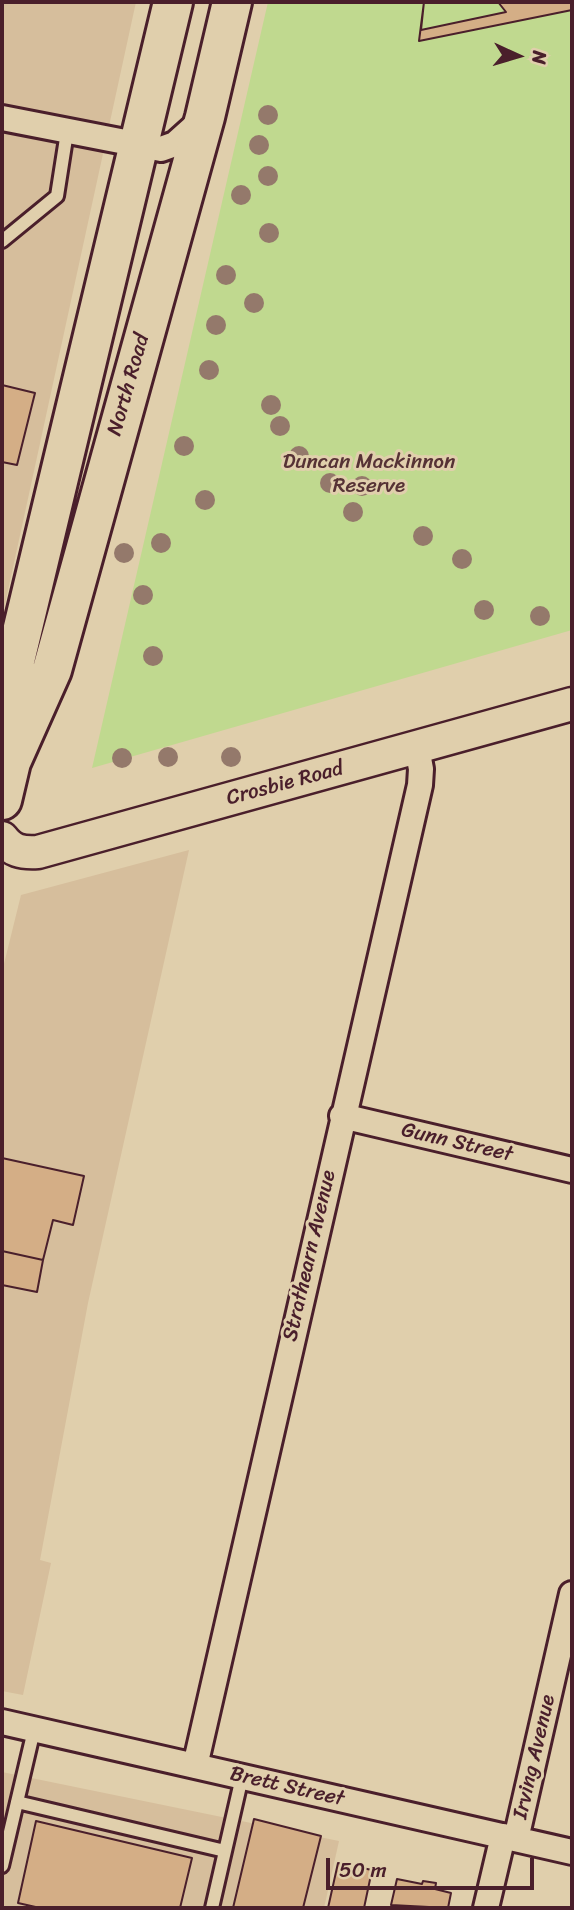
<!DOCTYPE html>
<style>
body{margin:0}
#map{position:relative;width:574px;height:1910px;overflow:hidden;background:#e0cfac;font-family:Sriracha,sans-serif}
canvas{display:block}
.frame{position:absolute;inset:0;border:4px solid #4a1f2b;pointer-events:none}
.north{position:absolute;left:483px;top:21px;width:70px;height:70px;-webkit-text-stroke:5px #e0cfac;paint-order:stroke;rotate:94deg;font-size:19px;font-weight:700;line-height:28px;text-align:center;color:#4a1f2b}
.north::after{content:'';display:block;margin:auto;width:24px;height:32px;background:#4a1f2b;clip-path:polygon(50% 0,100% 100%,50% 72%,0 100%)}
.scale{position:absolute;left:326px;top:1858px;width:208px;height:32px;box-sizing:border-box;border:4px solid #4a1f2b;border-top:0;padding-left:9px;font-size:21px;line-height:24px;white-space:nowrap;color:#4a1f2b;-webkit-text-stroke:5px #e0cfac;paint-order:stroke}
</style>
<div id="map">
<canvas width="574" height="1910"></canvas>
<div class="frame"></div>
<div class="north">N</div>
<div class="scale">50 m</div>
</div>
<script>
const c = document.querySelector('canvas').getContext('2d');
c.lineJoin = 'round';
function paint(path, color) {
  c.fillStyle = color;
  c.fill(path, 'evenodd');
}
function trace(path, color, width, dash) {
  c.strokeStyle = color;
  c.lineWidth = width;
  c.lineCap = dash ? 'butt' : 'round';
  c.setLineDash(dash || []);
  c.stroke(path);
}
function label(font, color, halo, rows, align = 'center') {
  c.font = font + ' Sriracha,sans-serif';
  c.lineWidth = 6;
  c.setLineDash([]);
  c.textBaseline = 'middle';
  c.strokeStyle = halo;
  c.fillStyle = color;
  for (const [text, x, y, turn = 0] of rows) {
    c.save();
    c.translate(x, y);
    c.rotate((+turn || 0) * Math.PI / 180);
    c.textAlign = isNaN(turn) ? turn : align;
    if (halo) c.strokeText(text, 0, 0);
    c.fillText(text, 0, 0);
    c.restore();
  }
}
paint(new Path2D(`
 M2,2H136L2,618Z
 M189,850L88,1303L40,1560L51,1563L23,1695L2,1691V1285L36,1292L43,1260L2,1251V972L21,895Z
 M2,1772L339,1841L324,1908H2Z`), '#d6be9c');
paint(new Path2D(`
 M268,2H572V630L92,768Z`), '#c0d98f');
const building = new Path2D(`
 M424,2H572V10L419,41Z
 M424,2H498L506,12L421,30Z
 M2,385L35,393L17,465L2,462Z
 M2,1158L84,1176L73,1225L53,1220L43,1260L2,1251Z
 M2,1251L43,1260L37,1292L2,1285Z
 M254,1819L321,1836L303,1908H233Z
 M36,1821L192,1858L180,1908H40L18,1903Z
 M338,1863L372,1870L364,1908H328Z
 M397,1879L422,1884L423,1881L436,1883L435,1889L451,1893L448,1908L391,1905Z`);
paint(building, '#d4ae86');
trace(building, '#4a1f2b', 2);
const service = new Path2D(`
 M2,241L57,196L67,132
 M17,1802L225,1851
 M2,1866L34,1730
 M212,1908L242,1777`);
const minor = new Path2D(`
 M2,118L161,149L175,144L204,118
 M342,1116L572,1170
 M2,1722L572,1852
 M195,1766L420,785L421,769L417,748
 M516,1839L572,1594
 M486,1908L503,1836`);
const tertiary = new Path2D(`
 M2,838C12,851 21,853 38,852L572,704`);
const trunk = new Path2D(`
 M11,742L14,665L173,2
 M2,800L11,762L52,670L205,117L232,2`);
trace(service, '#4a1f2b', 18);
trace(minor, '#4a1f2b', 30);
trace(tertiary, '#4a1f2b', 37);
trace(trunk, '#4a1f2b', 44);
trace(service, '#e0cfac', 12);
trace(minor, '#e0cfac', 24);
trace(tertiary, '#e0cfac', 32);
trace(trunk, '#e0cfac', 38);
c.fillStyle = '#94796b';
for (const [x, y] of [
 [268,115],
 [259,145],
 [268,176],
 [241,195],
 [269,233],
 [226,275],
 [254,303],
 [216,325],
 [209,370],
 [271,405],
 [280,426],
 [184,446],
 [299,456],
 [330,483],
 [362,486],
 [205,500],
 [353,512],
 [423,536],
 [161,543],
 [124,553],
 [462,559],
 [143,595],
 [484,610],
 [540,616],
 [153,656],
 [168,757],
 [231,757],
 [122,758]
]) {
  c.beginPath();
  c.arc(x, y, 10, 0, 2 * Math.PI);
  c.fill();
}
label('21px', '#4a1f2b', '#e0cfac', [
 ["North Road",129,385,-74],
 ["Crosbie Road",285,784,-15],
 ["Gunn Street",457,1143,13],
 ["Strathearn Avenue",310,1256,-77],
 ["Irving Avenue",535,1757,-77],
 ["Brett Street",287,1787,13]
]);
label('21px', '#563235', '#e0cfac', [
 ["Duncan Mackinnon",369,463],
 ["Reserve",369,487]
]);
</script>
